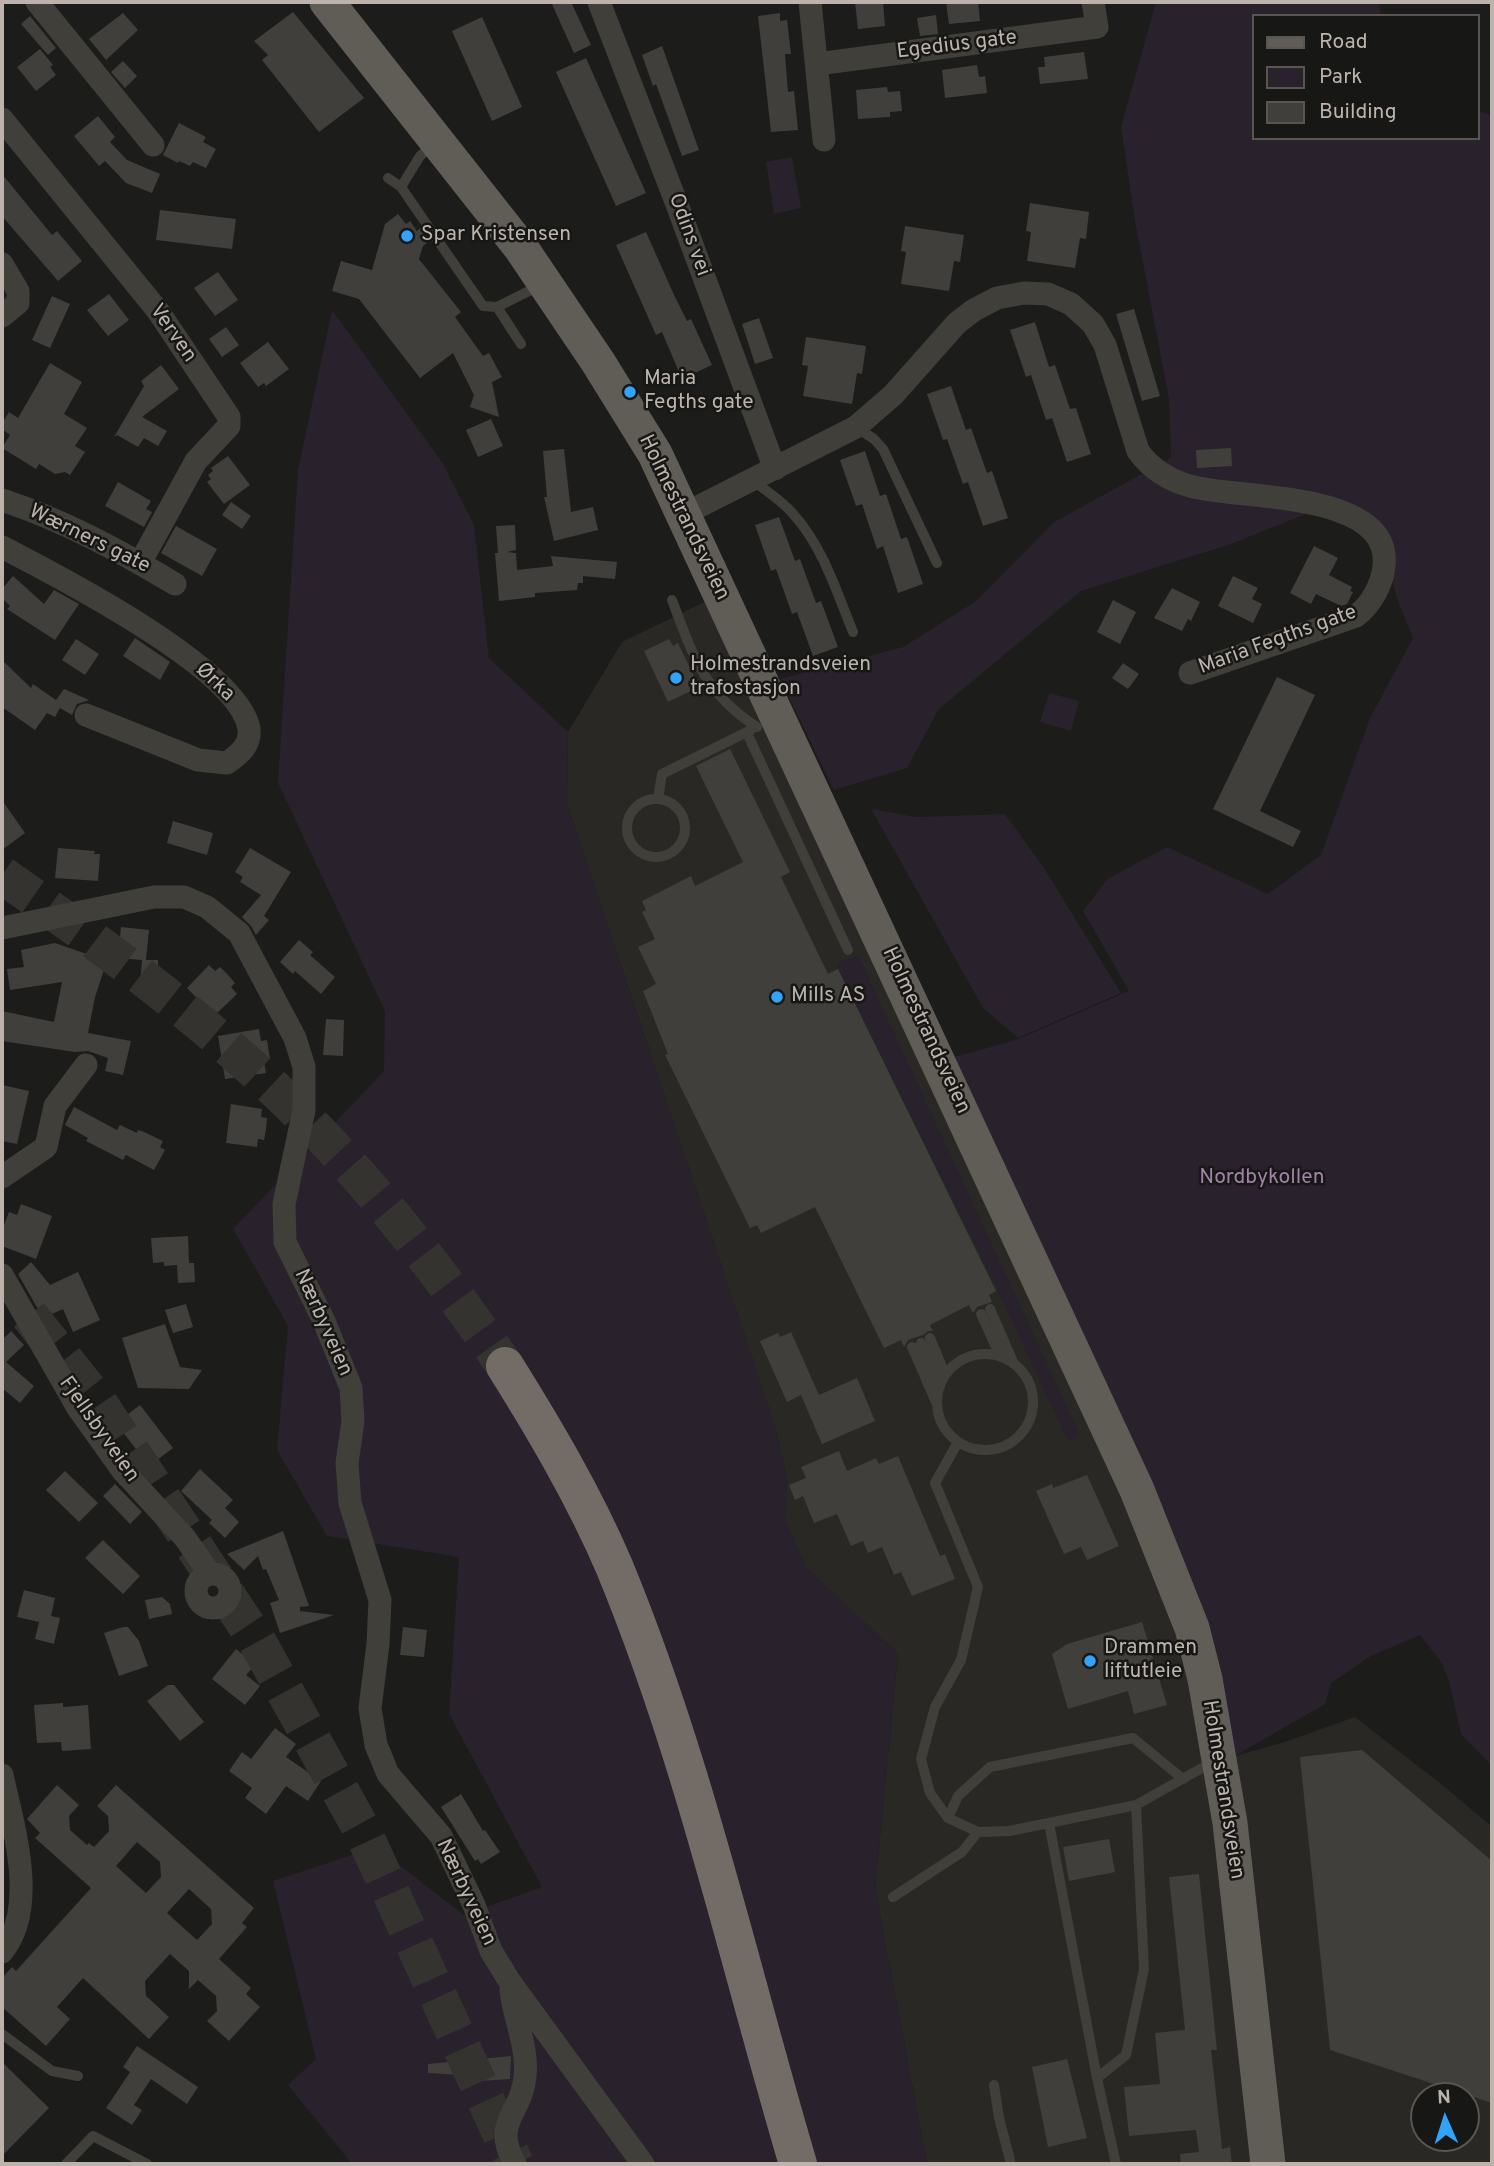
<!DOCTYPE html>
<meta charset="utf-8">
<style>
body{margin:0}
#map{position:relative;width:1494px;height:2166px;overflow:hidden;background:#1c1c1a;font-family:Overpass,sans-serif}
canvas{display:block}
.frame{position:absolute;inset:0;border:4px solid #bcb3ac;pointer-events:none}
.legend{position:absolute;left:1252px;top:14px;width:228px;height:126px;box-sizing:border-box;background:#171715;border:2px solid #595551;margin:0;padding:9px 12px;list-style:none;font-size:21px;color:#bcb3ac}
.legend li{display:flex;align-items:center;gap:14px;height:35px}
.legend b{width:35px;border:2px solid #595551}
.north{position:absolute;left:1410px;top:2082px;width:70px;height:70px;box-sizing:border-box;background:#171715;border:2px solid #595551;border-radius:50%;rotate:357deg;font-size:19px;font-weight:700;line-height:28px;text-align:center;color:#bcb3ac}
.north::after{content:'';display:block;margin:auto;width:24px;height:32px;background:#33a2fb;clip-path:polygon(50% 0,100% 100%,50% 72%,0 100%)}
</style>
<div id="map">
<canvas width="1494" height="2166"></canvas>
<div class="frame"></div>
<ul class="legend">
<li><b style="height:9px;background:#605c56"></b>Road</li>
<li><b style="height:19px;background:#29212b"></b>Park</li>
<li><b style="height:19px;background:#413f3c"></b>Building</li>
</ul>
<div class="north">N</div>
</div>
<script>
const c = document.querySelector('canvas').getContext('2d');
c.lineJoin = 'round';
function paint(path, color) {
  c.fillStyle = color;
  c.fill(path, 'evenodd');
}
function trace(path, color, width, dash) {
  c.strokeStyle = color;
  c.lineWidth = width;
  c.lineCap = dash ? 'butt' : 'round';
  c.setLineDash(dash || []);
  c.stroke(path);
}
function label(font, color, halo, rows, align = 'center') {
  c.font = font + ' Overpass,sans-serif';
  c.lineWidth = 5;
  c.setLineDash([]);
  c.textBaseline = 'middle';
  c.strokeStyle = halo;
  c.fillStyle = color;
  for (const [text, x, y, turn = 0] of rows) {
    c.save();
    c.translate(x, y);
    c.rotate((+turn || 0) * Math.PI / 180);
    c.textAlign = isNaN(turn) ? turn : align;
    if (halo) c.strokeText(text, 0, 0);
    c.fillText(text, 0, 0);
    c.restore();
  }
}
paint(new Path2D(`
 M721,594L1034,1274L1235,1756L1285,1742L1355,1717L1445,1787L1492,1827V2164H927L875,1888L898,1654L806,1568L784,1520L787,1478L774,1423L567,803L568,732L622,642ZM1424,2096H1466V2138H1424Z`), '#292825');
paint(new Path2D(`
 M1156,2H1379L1381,16H1254V138H1478V111L1492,116V1766L1461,1734L1449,1681L1441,1662L1420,1635L1371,1656L1331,1683L1325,1704L1235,1756L951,1058L1016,1040L1129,991L1083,911L1107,879L1167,847L1268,894L1321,855L1370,718L1413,638L1398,601L1383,549L1324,507L1231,544L1081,591L939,709L907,768L834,790L780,679L903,647L976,601L1054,522L1171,458L1169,399L1135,221L1121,127Z
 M792,157L801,208L774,214L766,162Z
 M332,310L442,462L474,525L489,658L568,732L567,803L774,1423L787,1478L785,1520L807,1568L898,1654L875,1888L927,2164H352L288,2085L316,2059L273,1881L376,1847L464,1915L542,1887L449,1714L459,1557L327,1536L277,1450L288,1326L233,1229L384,1071L385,1011L278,783L298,470Z
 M1049,693L1079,701L1071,731L1040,722Z
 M871,809L916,817L1005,814L1044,868L1121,993L1018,1038L983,1008Z
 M858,955L1080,1435L1068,1441L998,1291L838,969L837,964Z`), '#29212b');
paint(new Path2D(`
 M551,2H571L591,45L574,53Z
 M855,2H883L885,26L858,29Z
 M946,2H978L980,21L949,24Z
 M293,12L364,98L319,132L262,60L268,55L254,41Z
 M123,13L138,30L106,60L89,39Z
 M780,13V21L787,20L791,54H785L788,92L794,91L798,130L771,132L758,16Z
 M936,15L938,34L920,36L917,18Z
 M30,16L56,48L48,55L21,24Z
 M482,17L522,107L492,121L452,31Z
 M662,46L699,150L682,156L656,84L653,86L642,55Z
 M40,49L53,65L50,67L56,75L36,91L17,67Z
 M1084,52L1088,79L1040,84L1038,67H1045L1044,57Z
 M586,58L646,193L616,206L556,72Z
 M123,61L137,76L125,88L111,72Z
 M977,65L979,77L985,76L987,93L945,98L942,70Z
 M887,87L888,92L900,91L902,111L890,112V117L858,119L856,90Z
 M98,116L115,137L110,142L127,160L160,174L152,193L126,183L105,161L99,166L74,136Z
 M179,123L206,137L203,142L216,149L206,168L193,162L190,166L179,161L178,163L163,155Z
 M2,174L52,235L57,231L82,261L58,281L2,216Z
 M1030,203L1089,212L1086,239L1080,238L1075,268L1027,261L1031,232L1026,231Z
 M160,210L236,219L232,249L156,240Z
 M398,214L406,224L410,221L417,231L420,228L429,241L423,246L419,259L461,312L455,317L483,356L489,353L502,377L492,382L499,417L470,407L474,395L453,353L420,378L359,299L332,291L341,261L372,270L385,224Z
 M905,226L964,235L960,262L954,261L949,291L901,284L906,252L901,251Z
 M646,232L674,295L687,321L691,319L712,365L682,379L662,332L656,335L616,245Z
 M218,272L238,300L215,316L194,288Z
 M109,294L129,320L108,336L87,310Z
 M52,296L70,304L50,348L32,340Z
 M1134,309L1160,396L1142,401L1116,314Z
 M759,318L773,358L755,364L742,324Z
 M1035,322L1049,367L1055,365L1070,409L1076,408L1091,454L1067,462L1052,418L1046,420L1031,375L1026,377L1010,330Z
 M226,327L239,345L222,357L209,339Z
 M806,337L866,346L862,374L857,373L852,404L803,396L808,366L802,365Z
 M268,342L289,369L266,386L264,383L258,387L240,363Z
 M50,363L82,382L64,414L87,428L75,446L85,452L70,475L65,472L55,474L39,464L36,469L2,448L10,435L2,429V424L9,412L18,418Z
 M161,365L179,389L142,417L167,431L158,446L144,438L138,447L117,435L114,437L144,386L141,381Z
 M951,386L966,430L971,428L987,473L992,471L1008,518L983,526L968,482L963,484L947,439L943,440L927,394Z
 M491,419L503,446L478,457L466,430Z
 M1231,448L1232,466L1197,468L1196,450Z
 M564,449L571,512L593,507L598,530L554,541L544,497H547L543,451Z
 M865,451L880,496L886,494L901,539L907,537L923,584L898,593L883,546L877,549L862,504L856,506L840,460Z
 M228,456L250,485L224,504L207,482L211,479L208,475L213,471L211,468Z
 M118,482L151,501L146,509L152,512L144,527L105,506Z
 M231,502L251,516L242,529L222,515Z
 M779,517L795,561L800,559L816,603L821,601L838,647L813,656L797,612L792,614L776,569L771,571L755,525Z
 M515,525L516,550L507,552L516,553L517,570L553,566L551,556L617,562L615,579L583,576V583H578L577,590L535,593V597L499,601L495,553H498L496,526Z
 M176,526L217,549L202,576L161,553Z
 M1314,546L1338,558L1329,575L1352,587L1350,591L1353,592L1347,604L1341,606L1316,594L1311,604L1290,593Z
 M13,576L44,604L54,590L79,604L55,640L7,609L10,606L2,598V589Z
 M1233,576L1258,588L1252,599L1262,604L1253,623L1218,606Z
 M1172,588L1200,602L1191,621L1188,619L1182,631L1154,618Z
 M1113,600L1136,612L1120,644L1097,632Z
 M135,638L170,662L160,680L123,656Z
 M76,639L99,654L85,675L62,660Z
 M669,639L673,646L678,643L699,687L668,702L644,651Z
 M2,660L31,688L33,684L56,700L64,689L89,700L77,704L72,715L60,708L55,717L47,713L35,730L2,707Z
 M1123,663L1139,674L1128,689L1112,678Z
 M1277,677L1315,695L1260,811L1301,831L1293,847L1213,809Z
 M730,749L790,872L781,877L828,974L838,969L996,1291L989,1295L992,1302L977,1307L973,1313L969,1305L930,1325L933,1331H928L923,1335L908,1340L904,1347L901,1340L884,1348L815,1207L761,1233L757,1225L750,1228L665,1055L668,1054L643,991L656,984L638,947L655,939L642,912L646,910L642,901L691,876L695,886L743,862L696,766Z
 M2,800L25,833L2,850Z
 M173,821L213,833L207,855L167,843Z
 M58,848L95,851L94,854H100L98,881L55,878Z
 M250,848L291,872L264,916L269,920L256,935L251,926L242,917L261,895L240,882L243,877L235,872Z
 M121,927L149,930L146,960H158L159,999L139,997L142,960L118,958Z
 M299,940L313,952L310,955L335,977L321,994L295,971L293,974L280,962Z
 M55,943L107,961L95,997L88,1033L131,1041L123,1075L105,1071L108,1058L88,1051L75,1052L2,1041V1011L54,1022L62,982L10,990L7,969L24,967L21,950Z
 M209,965L215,971L220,967L228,975L235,983L231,987L237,994L214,1016L187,988Z
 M326,1019L344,1020L343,1056L323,1055Z
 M259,1029L261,1041L267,1040L270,1059L264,1061L266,1073L225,1079L218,1036Z
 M2,1085L29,1091L17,1144L2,1141Z
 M231,1104L262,1109L261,1117L267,1118L266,1129L264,1140L258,1139L257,1147L226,1143Z
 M74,1107L117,1130L120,1125L137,1133L138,1130L144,1132L163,1141L160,1147L165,1150L154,1170L126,1155L123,1160L86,1141L88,1138L65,1125Z
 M21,1204L52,1216L36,1259L2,1246V1230L9,1212L17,1215Z
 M188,1236L189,1263H194L195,1282L178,1283L177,1265L164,1266V1262L153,1263L151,1238Z
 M31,1262L50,1285L78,1272L100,1320L73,1332L63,1309L43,1318L18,1274Z
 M186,1304L193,1327L173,1333L165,1310Z
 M165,1324L180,1367L202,1370L189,1389L138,1388L122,1338Z
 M11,1331L24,1345L6,1362L34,1386L20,1403L2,1388V1340Z
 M791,1332L819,1395L857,1378L875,1421L822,1444L801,1395L787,1402L760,1341L778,1333L780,1337Z
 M140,1405L173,1448L149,1466L116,1423Z
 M839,1451L847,1471L876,1458L879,1464L898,1456L940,1556L945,1554L955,1579L912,1596L901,1572L894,1575L882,1547L868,1553L863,1541L851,1546L837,1514L814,1523L803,1496L795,1500L789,1485L806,1478L801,1467Z
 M200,1469L233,1500L225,1508L239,1522L225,1538L209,1523L212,1520L181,1491Z
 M65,1471L98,1503L79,1522L46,1490Z
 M1087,1475L1119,1546L1087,1560L1081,1547L1064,1554L1036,1491L1052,1484L1053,1488Z
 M115,1484L142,1512L130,1524L103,1496Z
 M283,1531L309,1606L300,1607V1611L334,1615L280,1633L270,1603L279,1600L266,1569L263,1570L258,1556L244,1570L227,1554Z
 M103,1540L140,1576L123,1594L85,1558Z
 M24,1590L55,1598L51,1616L60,1618L54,1644L35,1639L39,1622L17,1617Z
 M162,1597L170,1604L172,1614L149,1619L145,1600Z
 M1142,1622L1167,1705L1134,1714L1128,1691L1068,1709L1052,1654L1067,1644Z
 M123,1627H128L139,1641L148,1666L119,1676L104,1633Z
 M403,1627L427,1630L424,1657L400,1655Z
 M236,1649L255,1665L246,1675L260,1686L245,1705L212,1679Z
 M168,1685H174L204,1722L180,1741L147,1701Z
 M63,1703V1707L88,1705L91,1749L62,1751L61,1742L37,1743L34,1705Z
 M275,1728L296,1744L286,1757L321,1781L308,1801L286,1786L266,1814L245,1798L252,1788L229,1771L242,1752L251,1759Z
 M1362,1750L1492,1861V2103L1330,2050L1300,1757Z
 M57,1785L79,1805L69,1816L70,1830L87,1845L89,1843L94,1847L109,1831L108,1816L97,1806L116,1785L254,1908L242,1923L247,1927L219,1959L251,1988L246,1994L260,2007L229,2041L207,2021L217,2011L216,1996L198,1980L189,1989V1971L170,1954L145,1981L146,1996L169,2017L149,2039L83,1978L57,2007L70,2019L46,2046L2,2007V1978L12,1967L16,1971L91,1888L35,1838L40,1833L27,1819ZM137,1842L160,1862L161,1877L146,1893L116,1866ZM189,1889L211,1909L212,1924L197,1940L167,1913Z
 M461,1794L483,1831L485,1830L500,1852L481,1864L478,1859L475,1861L441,1807Z
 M1109,1839L1115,1872L1069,1881L1063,1847Z
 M1199,1874L1217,2050H1211L1221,2138L1222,2149L1230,2147L1232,2164H1181L1180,2154L1199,2152L1196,2130L1129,2136L1124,2087L1160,2084L1155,2033L1185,2030L1169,1877Z
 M137,2046L198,2087L187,2104L151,2079L134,2105L142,2110L132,2125L106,2108L130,2072L123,2067Z
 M511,2056L510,2079L481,2081L480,2076L428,2073V2064Z
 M1067,2059L1087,2138L1048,2147L1032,2067Z
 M2,2062L49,2108L2,2156Z`), '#413f3c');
trace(new Path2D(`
 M2,875C115,954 227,1036 323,1137C391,1208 449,1286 505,1366
 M29,1315L97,1401L257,1641L363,1832L515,2164`), '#343330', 38, [38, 19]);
trace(new Path2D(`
 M433,145L420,156L401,187L483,306L497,307L541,285
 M388,178L401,187
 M497,307L521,344
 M856,427L874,439L883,449L937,563
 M752,480C766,491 783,501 794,515C823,547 837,593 853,632
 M672,600C693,656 705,694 757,727
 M747,733L848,950
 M658,799L662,774L751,730
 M627 828a29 29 0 1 1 58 0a29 29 0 1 1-58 0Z
 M990,1309L1014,1364
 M981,1314L1000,1356
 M930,1338L945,1374
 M921,1343L940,1386
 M912,1347L936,1402
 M937 1402a48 48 0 1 1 96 0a48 48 0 1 1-96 0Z
 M958,1442L935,1483L978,1587L961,1660L935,1707L921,1759L930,1793L948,1818L978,1832L1009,1831L1049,1823L1136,1805L1202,1768L1214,1765
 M948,1818L958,1796L990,1767L1133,1738L1183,1779
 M1049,1823L1097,2078L1116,2164
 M893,1897L962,1852L978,1832
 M2,2034L52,2071L78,2076
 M1097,2078L1126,2055L1144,1969L1136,1805
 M994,2085L999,2118L1011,2164
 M66,2164L93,2136L147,2164`), '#413f3a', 10);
trace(new Path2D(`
 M37,2L153,145
 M599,2L678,207L775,469
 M810,2L824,140
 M817,64L1097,27L1093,2
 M2,119L158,311L229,417V426L196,461L140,563
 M2,264L18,291V303L2,316
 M2,500C63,520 120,551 175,584
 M684,514L856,427L893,395L957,323L974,310L997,298L1024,293L1048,294L1071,304L1093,324L1105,345L1138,451C1151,469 1168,480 1190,486C1236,500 1392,489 1384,566C1382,585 1371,605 1356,616L1190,673
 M2,547C56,575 240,669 249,729C251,746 238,755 227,763L198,760L86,715
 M2,928L154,897H184L207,907L239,933L295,1038L304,1067V1110L284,1204L285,1242L324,1321L351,1388L353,1421L347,1463L350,1503L380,1600L378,1644L370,1708L376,1745L388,1774L441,1836L474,1905L491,1951L510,1982L643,2164
 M2,1177L46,1147L55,1106L86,1065
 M2,1275L78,1408L123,1471L185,1538L210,1574
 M196 1591a17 17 0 1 1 34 0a17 17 0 1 1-34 0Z
 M2,1775C13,1826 39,1907 2,1952
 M511,1990C514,2020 528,2045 525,2076C522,2115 491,2121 515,2164`), '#413f3a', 23);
trace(new Path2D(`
 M327,2L521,248L598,362L655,454L1137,1490L1192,1628L1205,1679L1230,1823L1268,2164`), '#605c56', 35);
trace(new Path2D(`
 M505,1366C545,1430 584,1496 614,1566C694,1759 739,1965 798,2164`), '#736c66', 38);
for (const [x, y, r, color] of [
 [407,236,7,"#33a2fb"],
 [630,392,7,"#33a2fb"],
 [676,678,7,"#33a2fb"],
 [777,997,7,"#33a2fb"],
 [1090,1661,7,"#33a2fb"]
]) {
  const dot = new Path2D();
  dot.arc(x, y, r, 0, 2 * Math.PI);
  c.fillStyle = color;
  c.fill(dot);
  trace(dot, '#171715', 2.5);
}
label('21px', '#bcb3ac', '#171715', [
 ["Egedius gate",957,46,-7],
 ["Odins vei",688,235,70],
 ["Verven",172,334,55],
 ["Holmestrandsveien",683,518,64],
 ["Wærners gate",89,540,26],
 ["Maria Fegths gate",1278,641,-20],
 ["Ørka",214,683,44],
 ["Holmestrandsveien",925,1031,65],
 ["Nærbyveien",322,1323,66],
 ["Fjellsbyveien",98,1430,55],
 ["Holmestrandsveien",1222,1790,81],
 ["Nærbyveien",465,1893,65]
]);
label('21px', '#bcb3ac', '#171715', [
 ["Spar Kristensen",421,236],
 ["Maria",644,380],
 ["Fegths gate",644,404],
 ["Holmestrandsveien",690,666],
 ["trafostasjon",690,690],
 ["Mills AS",791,997],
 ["Drammen",1104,1649],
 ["liftutleie",1104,1673]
], 'left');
label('21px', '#a282a8', '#171715', [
 ["Nordbykollen",1262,1179]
]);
</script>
